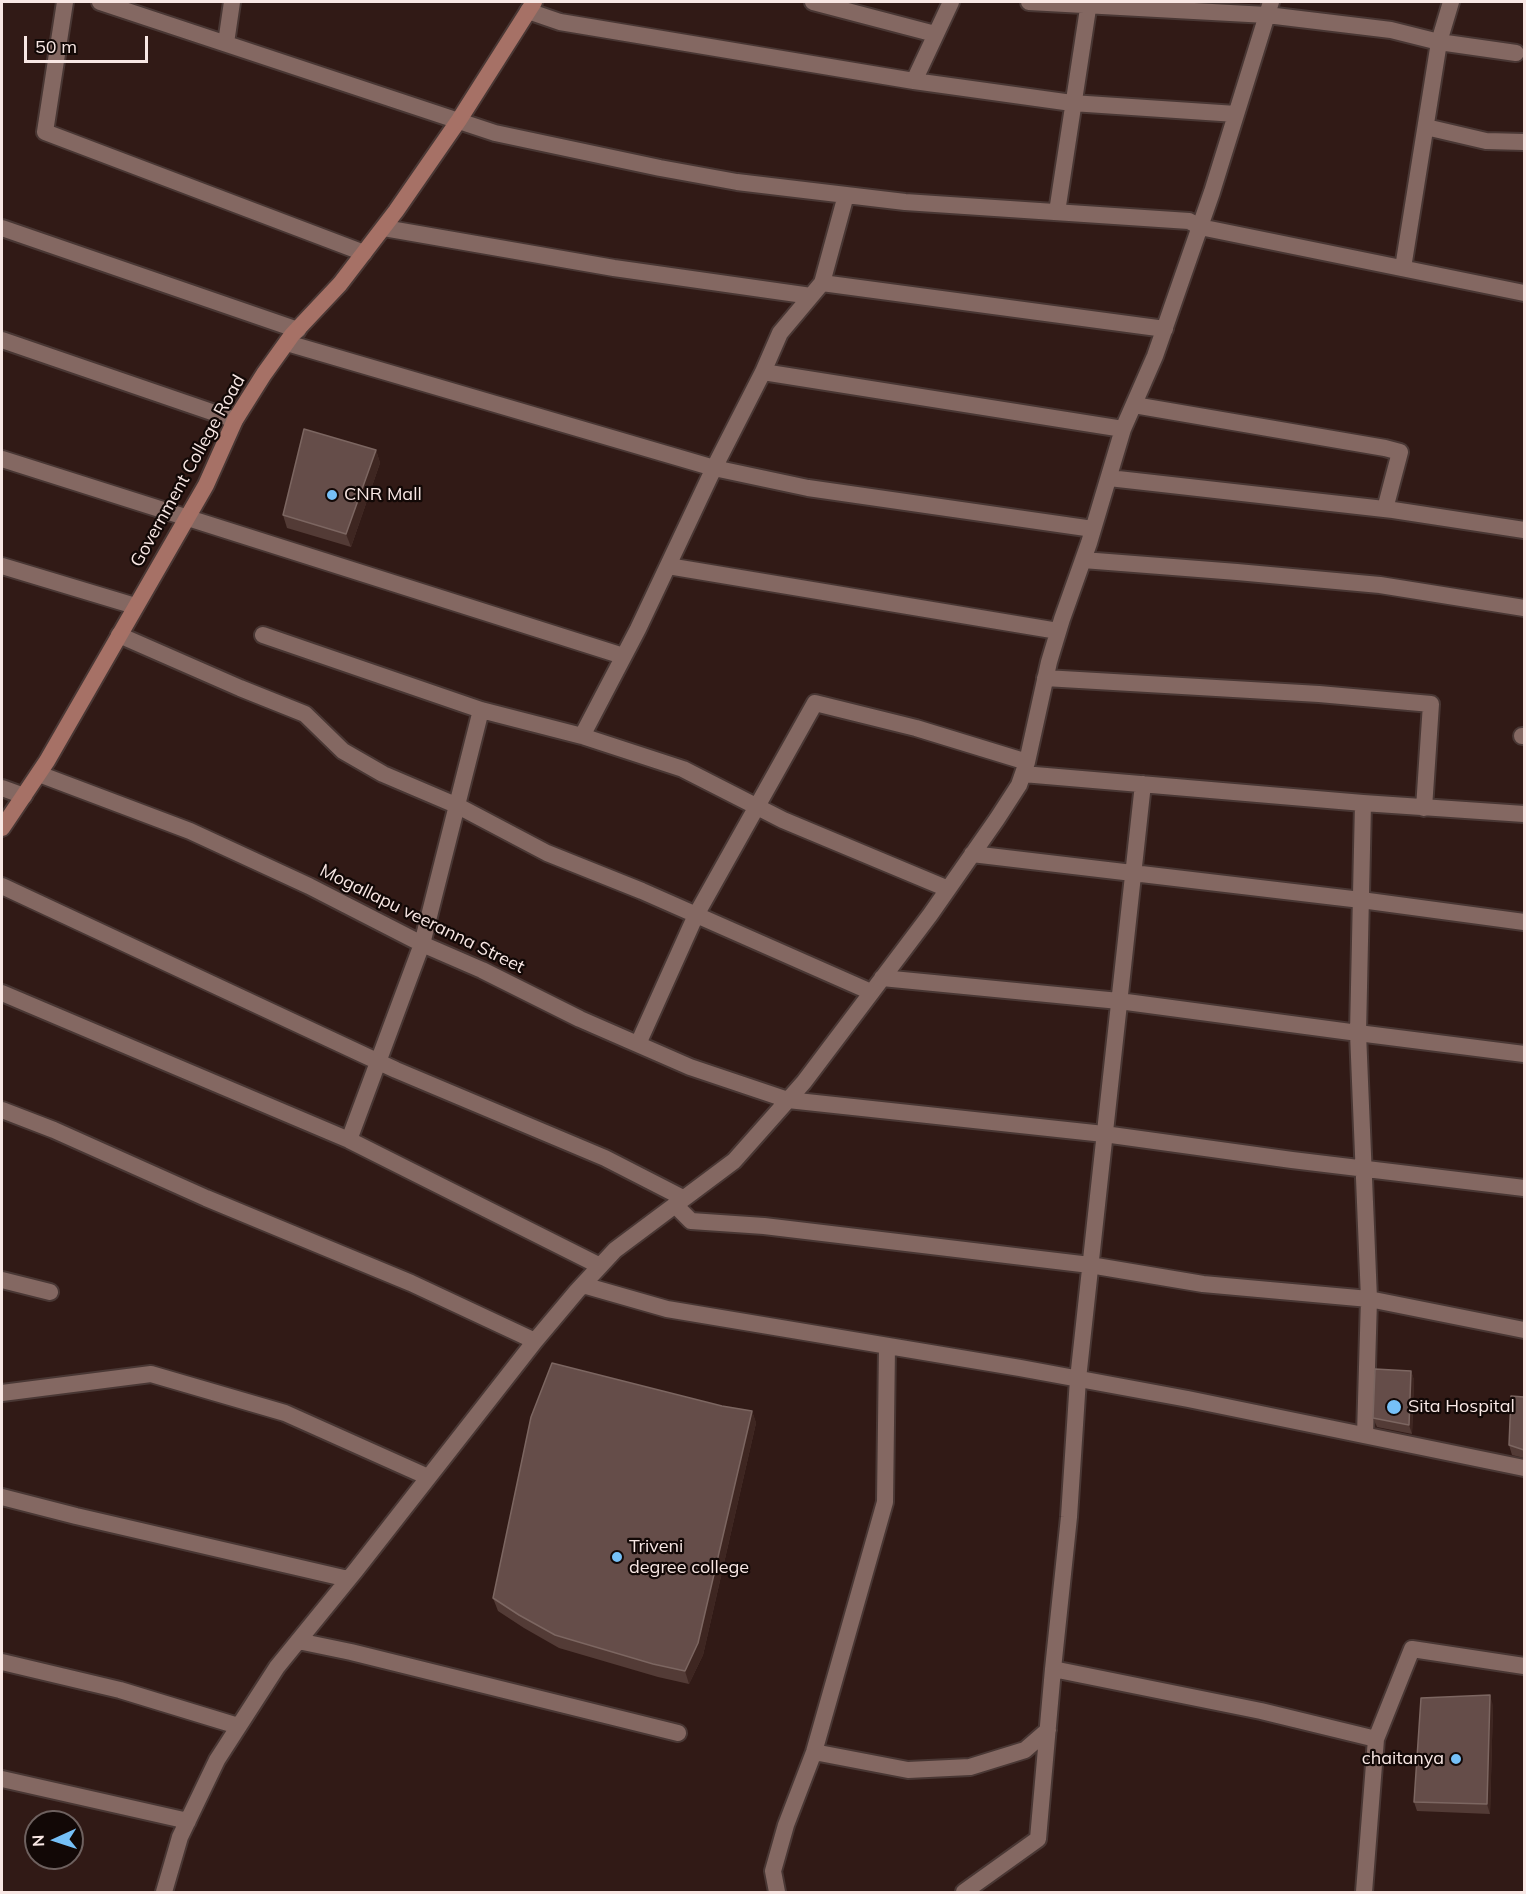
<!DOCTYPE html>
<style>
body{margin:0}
#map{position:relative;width:1526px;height:1894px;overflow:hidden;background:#311a16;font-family:Mulish,sans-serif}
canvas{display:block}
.frame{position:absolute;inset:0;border:3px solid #f8e7e4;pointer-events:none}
.north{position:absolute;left:24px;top:1810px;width:60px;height:60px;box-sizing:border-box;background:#120806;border:2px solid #6e615f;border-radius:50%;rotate:267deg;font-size:16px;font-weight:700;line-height:24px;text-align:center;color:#f8e7e4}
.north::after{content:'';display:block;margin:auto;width:21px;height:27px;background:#76c0f7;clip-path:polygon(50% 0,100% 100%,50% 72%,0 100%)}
.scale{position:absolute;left:24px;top:36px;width:124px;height:27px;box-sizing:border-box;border:3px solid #f8e7e4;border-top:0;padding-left:8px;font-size:18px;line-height:21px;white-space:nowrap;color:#f8e7e4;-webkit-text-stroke:4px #120806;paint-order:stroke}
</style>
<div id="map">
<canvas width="1526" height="1894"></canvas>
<div class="frame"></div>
<div class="north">N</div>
<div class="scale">50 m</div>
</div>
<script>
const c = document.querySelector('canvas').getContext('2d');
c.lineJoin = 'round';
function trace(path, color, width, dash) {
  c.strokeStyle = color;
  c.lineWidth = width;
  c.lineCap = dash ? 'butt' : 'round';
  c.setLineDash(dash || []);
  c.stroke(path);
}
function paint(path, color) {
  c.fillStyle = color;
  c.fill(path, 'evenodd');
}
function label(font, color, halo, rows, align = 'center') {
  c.font = font + ' Mulish,sans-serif';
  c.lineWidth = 4.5;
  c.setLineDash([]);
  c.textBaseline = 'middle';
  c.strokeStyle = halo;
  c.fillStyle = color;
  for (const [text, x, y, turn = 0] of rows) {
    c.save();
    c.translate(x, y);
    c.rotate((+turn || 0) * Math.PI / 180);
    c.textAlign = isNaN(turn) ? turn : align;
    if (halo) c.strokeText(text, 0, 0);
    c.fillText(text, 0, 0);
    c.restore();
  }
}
const minor = new Path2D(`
 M65,2L45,132L364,253
 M100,2L495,133L660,168L737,182L905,202L1189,221L1200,227L1524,293
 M813,2L935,34
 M1029,2L1267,15L1391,30L1439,42L1516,53
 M528,11L560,22L914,81L1072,103L1236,114
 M226,43L232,2
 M914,81L951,2
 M1426,127L1486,141L1524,142
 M1057,212L1089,2
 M2,228L298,330
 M384,228L614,268L811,296
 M1403,268L1439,42L1451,2
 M822,283L1165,329
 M2,340L235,420
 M287,343L714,468L808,488L1093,529
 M763,372L1123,429
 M1134,405L1385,448L1400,452L1385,509
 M2,459L623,656
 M1109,478L1393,510L1524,530
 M1083,560L1237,572L1380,585L1524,608
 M2,566L135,606
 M668,566L1058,631
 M119,635L240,688L305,714L343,751L383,774L458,806L547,853L642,891L871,992
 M263,635L481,710L582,736L683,769L783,820L948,889
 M1045,678L1319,694L1431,704L1424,808
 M582,736L638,629L714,468L763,372L780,333L822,283L846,195
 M1522,736H1524
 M39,774L190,831L309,886L422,944L482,970L580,1019L690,1067L788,1100L1104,1134L1292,1160L1524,1188
 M1023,774L1363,803L1524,814
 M1143,784L1078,1379L1069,1517L1053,1669L1261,1711L1376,1739
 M2,788L24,796
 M1363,803L1358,1033L1369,1299L1365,1435
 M972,854L1361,900L1524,922
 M2,886L396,1070L605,1158L683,1198
 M882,978L1119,1001L1358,1033L1524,1054
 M2,993L349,1140L600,1266
 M638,1044L696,915L815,703L916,728L1027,762
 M2,1110L54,1130L206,1198L411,1283L535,1341
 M349,1140L422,944L481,710
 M675,1205L691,1221L764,1226L1090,1265L1203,1284L1369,1299L1524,1330
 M2,1280L50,1292
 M583,1285L667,1309L1020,1368L1188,1399L1524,1468
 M2,1393L151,1374L285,1413L428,1477
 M2,1497L76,1516L348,1579
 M298,1641L351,1652L678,1733
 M2,1662L120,1690L238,1726
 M814,1752L908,1770L970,1767L1025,1750L1048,1730
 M2,1779L188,1821
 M164,1892L180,1837L217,1760L277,1667L356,1570L535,1341L577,1291L615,1250L734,1161L804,1082L930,915L997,819L1019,785L1027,762L1049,662L1062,619L1089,543L1123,429L1155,356L1212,192L1271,2
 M777,1892L773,1871L786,1825L814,1752L885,1502L887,1346
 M964,1892L1038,1839L1053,1669
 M1364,1892L1376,1739L1412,1649L1524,1666`);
const secondary = new Path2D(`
 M2,828L47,761L206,485L235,420L264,374L292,335L340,284L396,211L459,120L534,2`);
trace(minor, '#493734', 20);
trace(secondary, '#493734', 20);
trace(minor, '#846862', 16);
trace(secondary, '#a67166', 16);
paint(new Path2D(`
 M376,450L380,463L351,547L287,528L283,515Z
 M1411,1371L1414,1380L1412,1434L1377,1427L1373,1418Z
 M1524,1397V1458L1512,1455L1509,1445Z
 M722,1406L752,1411L756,1423L703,1655L689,1684L658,1677L559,1648L524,1628L498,1611L493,1598Z
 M1493,1705L1490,1814L1417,1811L1414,1802Z`), '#533b36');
paint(new Path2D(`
 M376,450L380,463L351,547L346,534Z
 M1411,1371L1414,1380L1412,1434L1409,1425Z
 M752,1411L756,1423L703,1655L689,1684L685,1671Z
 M1490,1695L1493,1705L1490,1814L1487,1804Z`), '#3e2621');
const building = new Path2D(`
 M304,429L376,450L346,534L283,515Z
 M552,1363L722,1406L752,1411L698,1643L685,1671L653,1664L555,1635L519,1615L493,1598L531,1417Z
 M1375,1369L1411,1371L1409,1425L1373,1418Z
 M1511,1396L1524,1397V1450L1509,1445Z
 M1490,1695L1487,1804L1414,1802L1421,1698Z`);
paint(building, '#654d49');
trace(building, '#7c6661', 1.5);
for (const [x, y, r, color] of [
 [332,495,6,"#76c0f7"],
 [1394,1407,8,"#76c0f7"],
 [617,1557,6,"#76c0f7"],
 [1456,1759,6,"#76c0f7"]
]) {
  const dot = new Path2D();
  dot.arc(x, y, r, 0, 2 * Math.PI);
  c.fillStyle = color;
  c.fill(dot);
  trace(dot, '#120806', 2);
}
label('18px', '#f8e7e4', '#120806', [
 ["Government College Road",188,471,-61],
 ["Mogallapu veeranna Street",422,919,26]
]);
label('18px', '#f8e7e4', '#120806', [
 ["CNR Mall",344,495],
 ["Sita Hospital",1408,1407],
 ["Triveni",629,1547],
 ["degree college",629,1568],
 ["chaitanya",1444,1759,"right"]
], 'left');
</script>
